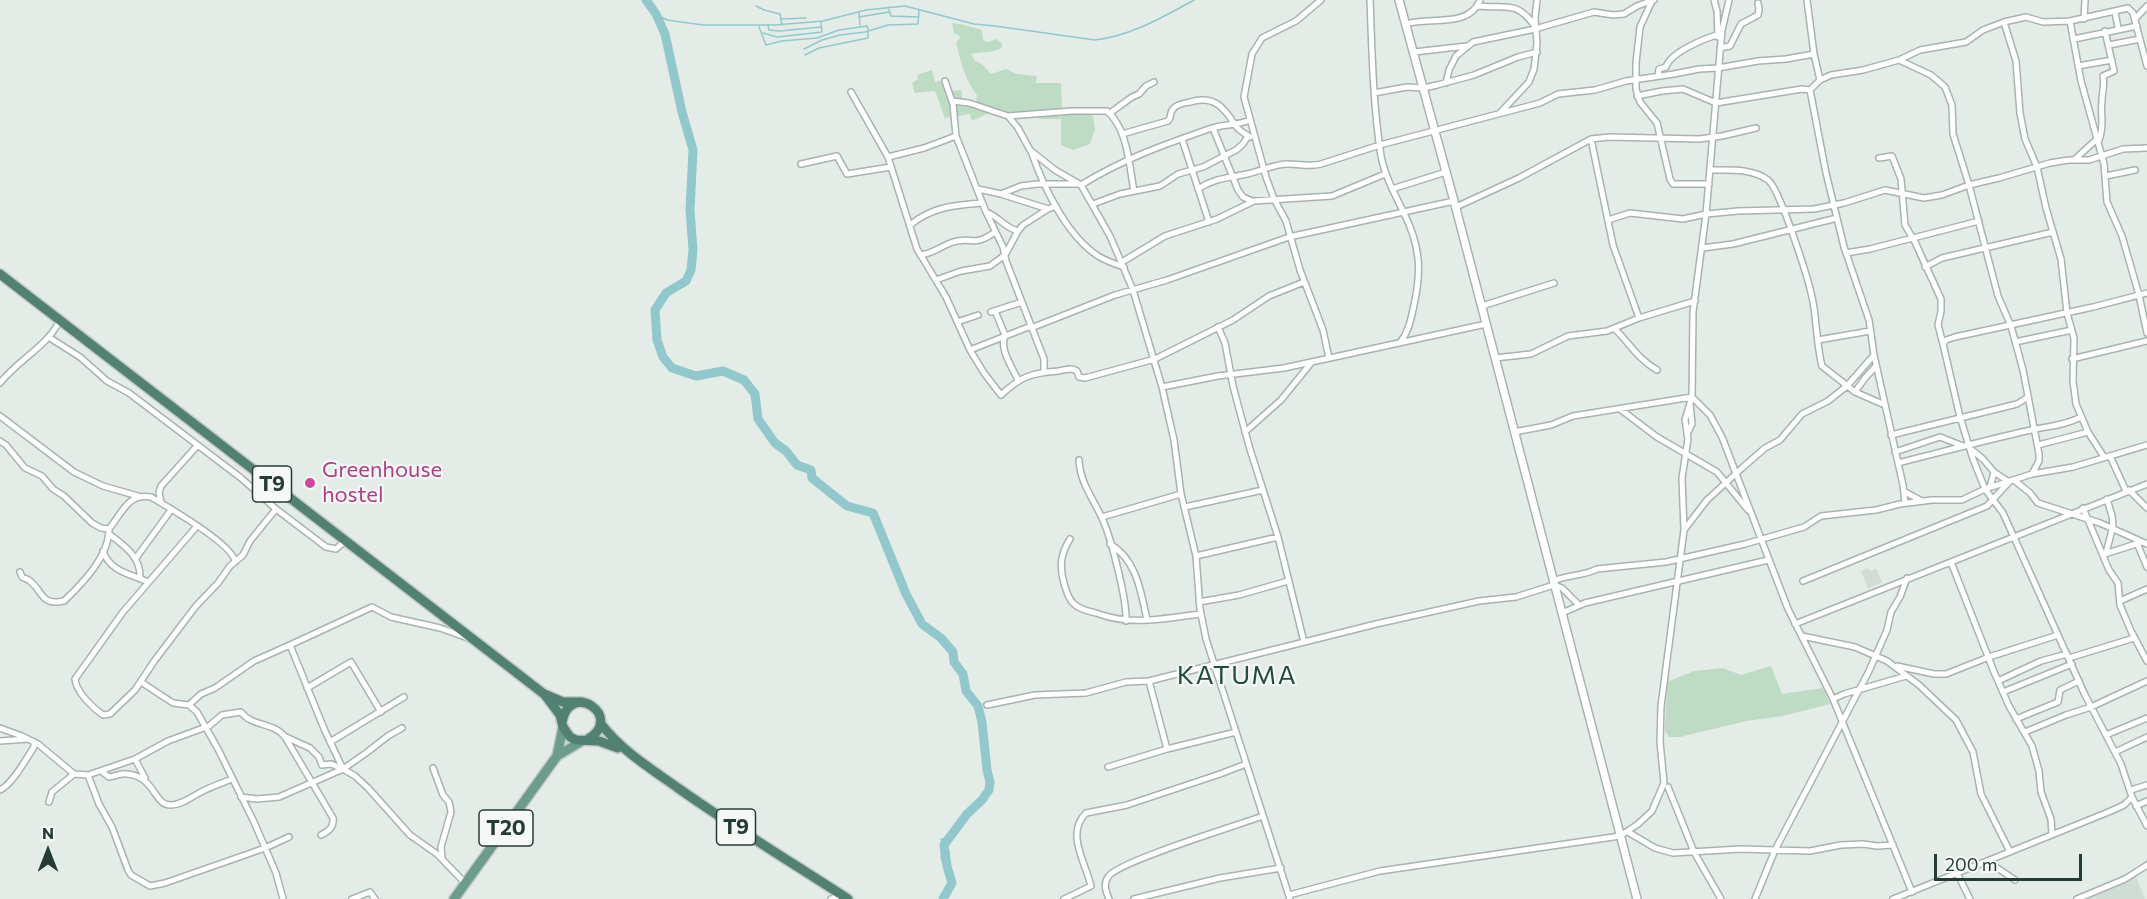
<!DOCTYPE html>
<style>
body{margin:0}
#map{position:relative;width:2147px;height:899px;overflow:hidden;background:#e4ece7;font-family:Commissioner,sans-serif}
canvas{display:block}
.north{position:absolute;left:18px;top:821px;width:60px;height:60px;-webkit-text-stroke:4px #f4f9f6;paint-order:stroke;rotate:0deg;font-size:16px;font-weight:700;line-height:24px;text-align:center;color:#253c34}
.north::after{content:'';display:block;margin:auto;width:21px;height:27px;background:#253c34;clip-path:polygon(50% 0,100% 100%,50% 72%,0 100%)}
.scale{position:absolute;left:1934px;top:854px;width:148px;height:27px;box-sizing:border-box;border:3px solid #253c34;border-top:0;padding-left:8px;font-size:18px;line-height:21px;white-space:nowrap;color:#253c34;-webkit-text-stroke:4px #f4f9f6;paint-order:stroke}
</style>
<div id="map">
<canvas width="2147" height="899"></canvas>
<div class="north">N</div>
<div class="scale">200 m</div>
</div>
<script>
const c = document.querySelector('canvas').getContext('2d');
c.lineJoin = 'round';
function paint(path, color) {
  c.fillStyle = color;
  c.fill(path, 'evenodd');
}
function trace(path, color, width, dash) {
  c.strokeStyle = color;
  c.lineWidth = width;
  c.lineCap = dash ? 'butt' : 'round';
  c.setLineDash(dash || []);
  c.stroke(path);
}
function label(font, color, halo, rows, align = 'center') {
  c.font = font + ' Commissioner,sans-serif';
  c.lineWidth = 4.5;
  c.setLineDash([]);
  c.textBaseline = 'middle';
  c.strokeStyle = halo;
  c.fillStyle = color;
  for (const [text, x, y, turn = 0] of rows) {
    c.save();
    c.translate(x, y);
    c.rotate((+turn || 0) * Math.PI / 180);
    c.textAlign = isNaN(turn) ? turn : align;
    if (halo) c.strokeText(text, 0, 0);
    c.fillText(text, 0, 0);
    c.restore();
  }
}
paint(new Path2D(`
 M1868,568L1870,571L1876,568L1882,582L1868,589L1861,571Z
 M2136,876L2145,899H2080Z`), '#d2dcd6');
paint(new Path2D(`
 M952,23L960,24L982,30L983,40L987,42L996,39L1002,43V47C992,54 982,51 971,54L974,60L983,65L991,74L1006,69L1017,74L1037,76L1036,83H1061L1062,111L1082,108L1093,116L1095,129L1090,144L1073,150L1061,145V119H1040L1025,111L1010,114L1002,109L996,113L991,112L972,121L970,114L945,118L935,91L915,93L912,83L918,79L917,75L932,70L935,82L947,79L949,91L961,90L963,105H976L977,95C965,80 960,60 956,42L961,37L954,33Z
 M1771,666L1782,694L1823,688L1830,704L1782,716L1746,721L1680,737H1669L1665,731L1667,682L1694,671L1723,668L1741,675Z`), '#bedbc4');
paint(new Path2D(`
 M952,832L954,837L947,846L950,852L948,866H945C936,858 944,848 940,839L948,836Z`), '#91c8cc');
trace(new Path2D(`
 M756,6L764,10L780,14L782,25
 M888,7L891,16L918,17
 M859,12L860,25
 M656,14L667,20L703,25H775L823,21L866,10L905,6L974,24L995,26L1095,40C1131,36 1163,17 1194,0
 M859,17L889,12
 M781,19L806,18
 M768,25L769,30L780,31L821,27
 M759,27L766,45L782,41L817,38L839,30L867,26L868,29
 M763,33L777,37L822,32L821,22
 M804,49L822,40L840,35L865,32L888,25L918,24L919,11
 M805,55L819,48L868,38V30`), '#91c8cc', 1.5);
trace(new Path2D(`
 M646,0L656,14L665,34L682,112L693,150L690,210L693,250L691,270L686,281L666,293L655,310L657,340L663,357L672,368L696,376L723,371L744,380L755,394L758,419L775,443L786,451L797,465L811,470L812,478L847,506L873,513L906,594L922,624L941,638L953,652L954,662L963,674L966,691L978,706L982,722L987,770L990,782L989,790L982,800L967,814L944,845L947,866L952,883L943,899`), '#91c8cc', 9);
const minor = new Path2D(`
 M1321,0L1296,21L1262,38L1252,54L1244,97L1266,177L1274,199L1286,221L1300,270L1323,330L1329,358
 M1370,0C1372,52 1373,105 1381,156C1385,176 1394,193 1403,211C1420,245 1422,269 1414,305C1411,319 1409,331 1400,343
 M1714,0L1717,11L1718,37
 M1807,0L1814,54L1820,80
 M1652,1L1640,27L1636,63V89L1640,102L1657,123L1670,179L1673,184H1709
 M1478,6C1506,9 1516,0 1534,25
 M2115,12L2118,28
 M2084,19L2085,0
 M2135,19L2147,6
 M2070,21L2081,81L2104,164L2107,202L2122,236L2139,295L2147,333
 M2004,22L2016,61L2020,113L2025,139L2037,167L2046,208L2061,259L2067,313L2074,338L2073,381L2076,404L2088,432L2104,457
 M1406,24C1428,16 1469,29 1480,0
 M2074,39L2137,26
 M2109,45L2140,39
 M1720,48L1730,46L1741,24L1758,15L1759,9L1758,3
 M1414,52L1467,46
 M1899,60L1920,50L1966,42L1983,30L2004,22L2026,17L2043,22L2070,21L2128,8L2133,13L2147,66
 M2078,66L2112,60
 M1658,76L1659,69L1666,67C1670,53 1703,39 1717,35
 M945,81L953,104L956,136L986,212L1003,247L1006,261L1044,359V371
 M1446,83L1449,70L1456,56L1473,42L1535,29L1594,12L1613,15L1624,14L1637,6L1654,0
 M1810,90L1820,80L1831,75L1863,70L1899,60L1931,75L1945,87L1952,105L1953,134L1969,185L1998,296L2011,326L2023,370L2039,454V461L2032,474
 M851,92L888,157L917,249L946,297L970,350L984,373L1001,395C1021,376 1032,373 1058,371C1066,370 1070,367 1077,371L1079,377L1085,378L1155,359L1233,320L1269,296L1304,282
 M1374,93L1407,87L1424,88L1437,85L1474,75L1518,57L1537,52
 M1637,96L1662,91L1683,89L1716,103L1802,89L1810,90L1826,173L1844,247L1869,320L1874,355L1903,485L1905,503
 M952,101L969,103L1008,116L1018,128L1030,150L1055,170L1081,185L1110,236L1133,290L1162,387L1174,440L1181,494L1196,556L1200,609L1206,639L1290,899
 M1110,113L1132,97L1139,94L1146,86L1154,82
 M1500,113L1529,82L1534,69L1537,43L1535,18L1537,0
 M1008,116L1072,111H1107C1128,129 1129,165 1134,191
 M1213,128L1238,190L1243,197L1252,201
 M1122,134L1168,121C1172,117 1169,113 1173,109C1176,104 1185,103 1190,102C1214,95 1224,107 1235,125C1238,130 1245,134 1250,137
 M1182,139L1209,222
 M1591,139L1613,245L1639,318
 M2099,140C2105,124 2100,116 2102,101C2102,92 2105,85 2103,76L2114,71L2105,31
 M1031,151C1043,186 1066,235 1098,256C1106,261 1115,264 1124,267
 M888,157L924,148L956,136
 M1879,158L1892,156L1901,179L1905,225L1915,242L1941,299V311L1938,325L1943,344
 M2074,160L2097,139
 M801,164L837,156L847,174L891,167
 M1710,170C1729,170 1752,168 1768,180C1780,189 1808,278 1812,297C1817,319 1816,343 1822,366L1855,392L1885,405
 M2106,176L2135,170
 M1081,185C1123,159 1163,145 1209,129C1223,124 1236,126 1250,120
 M978,189L1001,194L1048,209
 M1198,189C1214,178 1229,178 1247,174C1261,171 1274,164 1288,164C1300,164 1310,167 1321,164L1380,145L1540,103L1558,94L1595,90L1626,81L1674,74L1699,69L1718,68L1758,61L1786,59L1814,54
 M1392,189L1446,172
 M1001,194L1021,186L1037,184H1079
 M1093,204L1120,194L1160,186L1178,174L1203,167L1236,150L1243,144L1248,136
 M1456,207L1519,178L1591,139L1609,137L1699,139L1722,136L1756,128
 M986,212C1000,217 1003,227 1018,231
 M1608,220L1630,213L1683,219L1706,214L1738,211L1814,209L1844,203L1885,190L1924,198L1942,195L1969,185L1999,178L2050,163L2069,160H2089L2123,149L2147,148
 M910,225C932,207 954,205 982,203
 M1702,248L1733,244L1837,218
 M1846,253L1870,249L1979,221
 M920,255C933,254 941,246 953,242C972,236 973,248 995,232
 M1122,262L1165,236L1217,219L1254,201L1332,196L1385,174
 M1925,267L1942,258L2053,232
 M936,280L961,271L990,266L1005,255L1018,231L1023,225L1048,209L1056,206
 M1482,306L1554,283
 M995,311L1005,335C999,349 1012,367 1018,380
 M991,312L1022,302
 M957,322L978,315
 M1218,327L1225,343L1233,386L1249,446L1278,537L1304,642
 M1031,328L1115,295L1167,280L1289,237L1454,201
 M1615,329C1630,344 1638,359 1657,370
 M50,338L80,357L107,381L129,393L241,478L276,509L326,547L336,549L345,541
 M1818,340L1870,331
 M2015,342L2072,330
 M970,350L1031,326
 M1495,358L1531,354L1568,336L1607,331L1639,318L1695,301
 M2072,359L2147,341
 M0,383C19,359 47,347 60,320
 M1162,387L1218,376L1284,368L1486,324
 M1855,392L1865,378L1876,366
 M1620,409L1657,437L1717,472L1748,510
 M0,416L74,472L103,486L138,496
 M1245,432L1281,400L1311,363
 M1514,432L1551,425L1573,416L1692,397L1710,415L1722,437L1788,609L1833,699L1912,892
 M1687,434L1692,424L1690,404
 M1891,435L2017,404L2028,397
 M0,441L6,445L25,468L42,476L53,489L64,496L92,523L101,528L109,529C122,513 128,493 151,497C168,507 234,545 235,562
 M2038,445L2088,432
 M1972,450L1983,459L1994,472L1990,487
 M1895,452L1940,437L1963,446
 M2110,456L2126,491
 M1079,460C1080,482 1092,497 1101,516C1111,536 1127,600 1126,621
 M1898,463C1942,452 1986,440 2031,430C2048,426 2064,426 2081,417
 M2014,480L2030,493L2038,503L2100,523L2147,544
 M2129,490L2147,508
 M1905,492L1922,501
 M161,502L159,493L161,486L197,446
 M1185,507L1263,490
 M2083,508L2109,570L2118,583L2120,605L2131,631L2147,661
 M1102,517L1181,494
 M197,526L123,612L75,679C76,692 93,708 103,715L110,714L135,690L155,660L196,606L218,583L230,566L243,555L250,541L276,509
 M1684,530L1707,500L1742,468L1765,448L1780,440L1802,414L1828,401L1847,386L1874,355
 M109,534C125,546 141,557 140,578
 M1070,539C1061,553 1059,566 1064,583C1066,590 1068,599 1074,604C1082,611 1090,611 1099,614C1132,626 1166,618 1200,614
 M2137,543L2147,567
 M1110,544C1137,560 1141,592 1147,620
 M103,551C110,572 131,574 148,582
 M2106,553L2113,526L2112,516L2107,499
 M2105,554L2142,542
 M1196,556L1278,537
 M136,558L171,510
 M1951,562L1994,672L2009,706L2032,746L2039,771L2041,792L2051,819L2052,835
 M20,572L22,577C25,579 29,579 31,582C43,592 41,606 64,601C83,583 109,556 109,529
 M1553,581C1567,575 1583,576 1597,569L1666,562L1745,544L1804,527L1821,516L1876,510L1900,504L1932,500H1962L1985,489L2032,474L2073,467L2147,445
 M1803,581L1987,506L2009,482L1994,472
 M2120,601L2147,589
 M1199,602L1239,595L1288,581
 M1562,613L1585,603L1768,560
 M1795,624L2147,484
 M1802,636L1855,647L1887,661L1919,685L1956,720L1973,752L1981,794L2010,852
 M2069,658L2134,638
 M1897,666L1934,674H1946L1989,657L2058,635
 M1149,681L1167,749
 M1998,681L2041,661L2067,654
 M141,682L173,703L189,705L197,712L218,749L254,822L276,873L283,899
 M307,688L351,662L381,712
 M2003,692L2072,664
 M1833,699L1844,694L1906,676
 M189,705L201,694L215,688L254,661L290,645
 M987,705L1035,695L1086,693L1126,682L1149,681L1376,624L1479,601L1516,597L1554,585L1562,588L1579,605
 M2016,719L2058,702L2060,690L2079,681
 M0,728L22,736L38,744L74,774L88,775L135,759L168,741L209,726L222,715L241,712C252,727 274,722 285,737L333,818C334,827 329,831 321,835
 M2025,732L2066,715L2091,707L2147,681
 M2106,735L2147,718
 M286,737L310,748L319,757L322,765L331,764L343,769
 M0,741L28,739
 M330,742L404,697
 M2115,752L2147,737
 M135,759L145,778
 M1108,767L1167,749L1236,732
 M433,768L443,795L449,802L451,812L441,847L442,858
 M343,769L325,731L290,645L372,607L391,617L440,628L468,638
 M343,769L366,753L388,736L402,728
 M101,771L109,777C115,776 121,773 127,774C155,776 154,806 171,805C182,805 191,797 201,792C210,787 222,783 232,779
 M88,775L99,804L112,827L128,870L131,875L150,886L165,883L265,848L289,837
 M1668,787L1694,852L1721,899
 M0,790C12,785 26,759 34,747V742
 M2131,790L2147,785
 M241,797L257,799L279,797L343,769L355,776L368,788L410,835L437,854L466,884
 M2132,797L2147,826
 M49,802L52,792L74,774
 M2136,806L2147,801
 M1628,832L1655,848L1673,853L1741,849L1810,851L1841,845L1863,844L1877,846L1893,845
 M1987,861L2015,880
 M1957,873L1970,899
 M1289,895L1380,871L1620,836L1638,824L1652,811L1664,783L1660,742L1661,706L1684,530L1682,478L1688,439L1685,420L1692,397L1693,312L1706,214L1722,30L1729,0
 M352,899L370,892L375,899
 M831,899L841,895
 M1064,899L1091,886C1086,863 1065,834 1086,813L1127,805L1220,774L1246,764
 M1109,899C1106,892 1103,884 1108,877C1116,862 1239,825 1263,816
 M1134,899L1220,878L1281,868
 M1755,899L1775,850L1869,671L1887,630L1891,612L1900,597L1907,578
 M1893,899L2111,811L2124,805L2132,797L2121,764L2085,695L2003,513L1985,489L1973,459L1960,417L1943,344L1946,340L1955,337L2093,307L2147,293
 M2077,899L2125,879L2147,865`);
const tertiary = new Path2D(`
 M1399,0L1454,201L1637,899`);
const primary = new Path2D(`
 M557,756L563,727
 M454,899L557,756L582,741`);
const trunk = new Path2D(`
 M0,274L544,694L563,702H582
 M545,695L560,715L563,727L570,737L576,740L599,741L618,748
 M562,722C570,679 625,717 588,739
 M601,724C622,751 650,768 678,788C733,827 791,862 848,899`);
trace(minor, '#a7b4ae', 8);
trace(tertiary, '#a7b4ae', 10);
trace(primary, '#c2c8c6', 12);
trace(trunk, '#c2c8c6', 12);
trace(minor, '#fff', 5);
trace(tertiary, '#fff', 7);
trace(primary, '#6c9d8c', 9);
trace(trunk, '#508172', 9);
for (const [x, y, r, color] of [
 [310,483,6,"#d1479c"]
]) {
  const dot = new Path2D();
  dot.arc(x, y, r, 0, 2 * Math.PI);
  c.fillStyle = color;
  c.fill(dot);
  trace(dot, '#f4f9f6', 2);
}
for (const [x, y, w] of [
 [272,484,39],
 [736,827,39],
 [506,828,54]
]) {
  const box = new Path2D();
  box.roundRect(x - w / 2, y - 18, w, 36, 4.5);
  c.fillStyle = '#f4f9f6';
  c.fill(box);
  trace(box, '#253c34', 1.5);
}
label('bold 21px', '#253c34', null, [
 ["T9",272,484],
 ["T9",736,827],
 ["T20",506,828]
]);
label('22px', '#b23c85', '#f4f9f6', [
 ["Greenhouse",322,470],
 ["hostel",322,495]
], 'left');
c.letterSpacing = '1.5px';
label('26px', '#224c3e', '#f4f9f6', [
 ["KATUMA",1237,675]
]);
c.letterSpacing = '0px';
</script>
